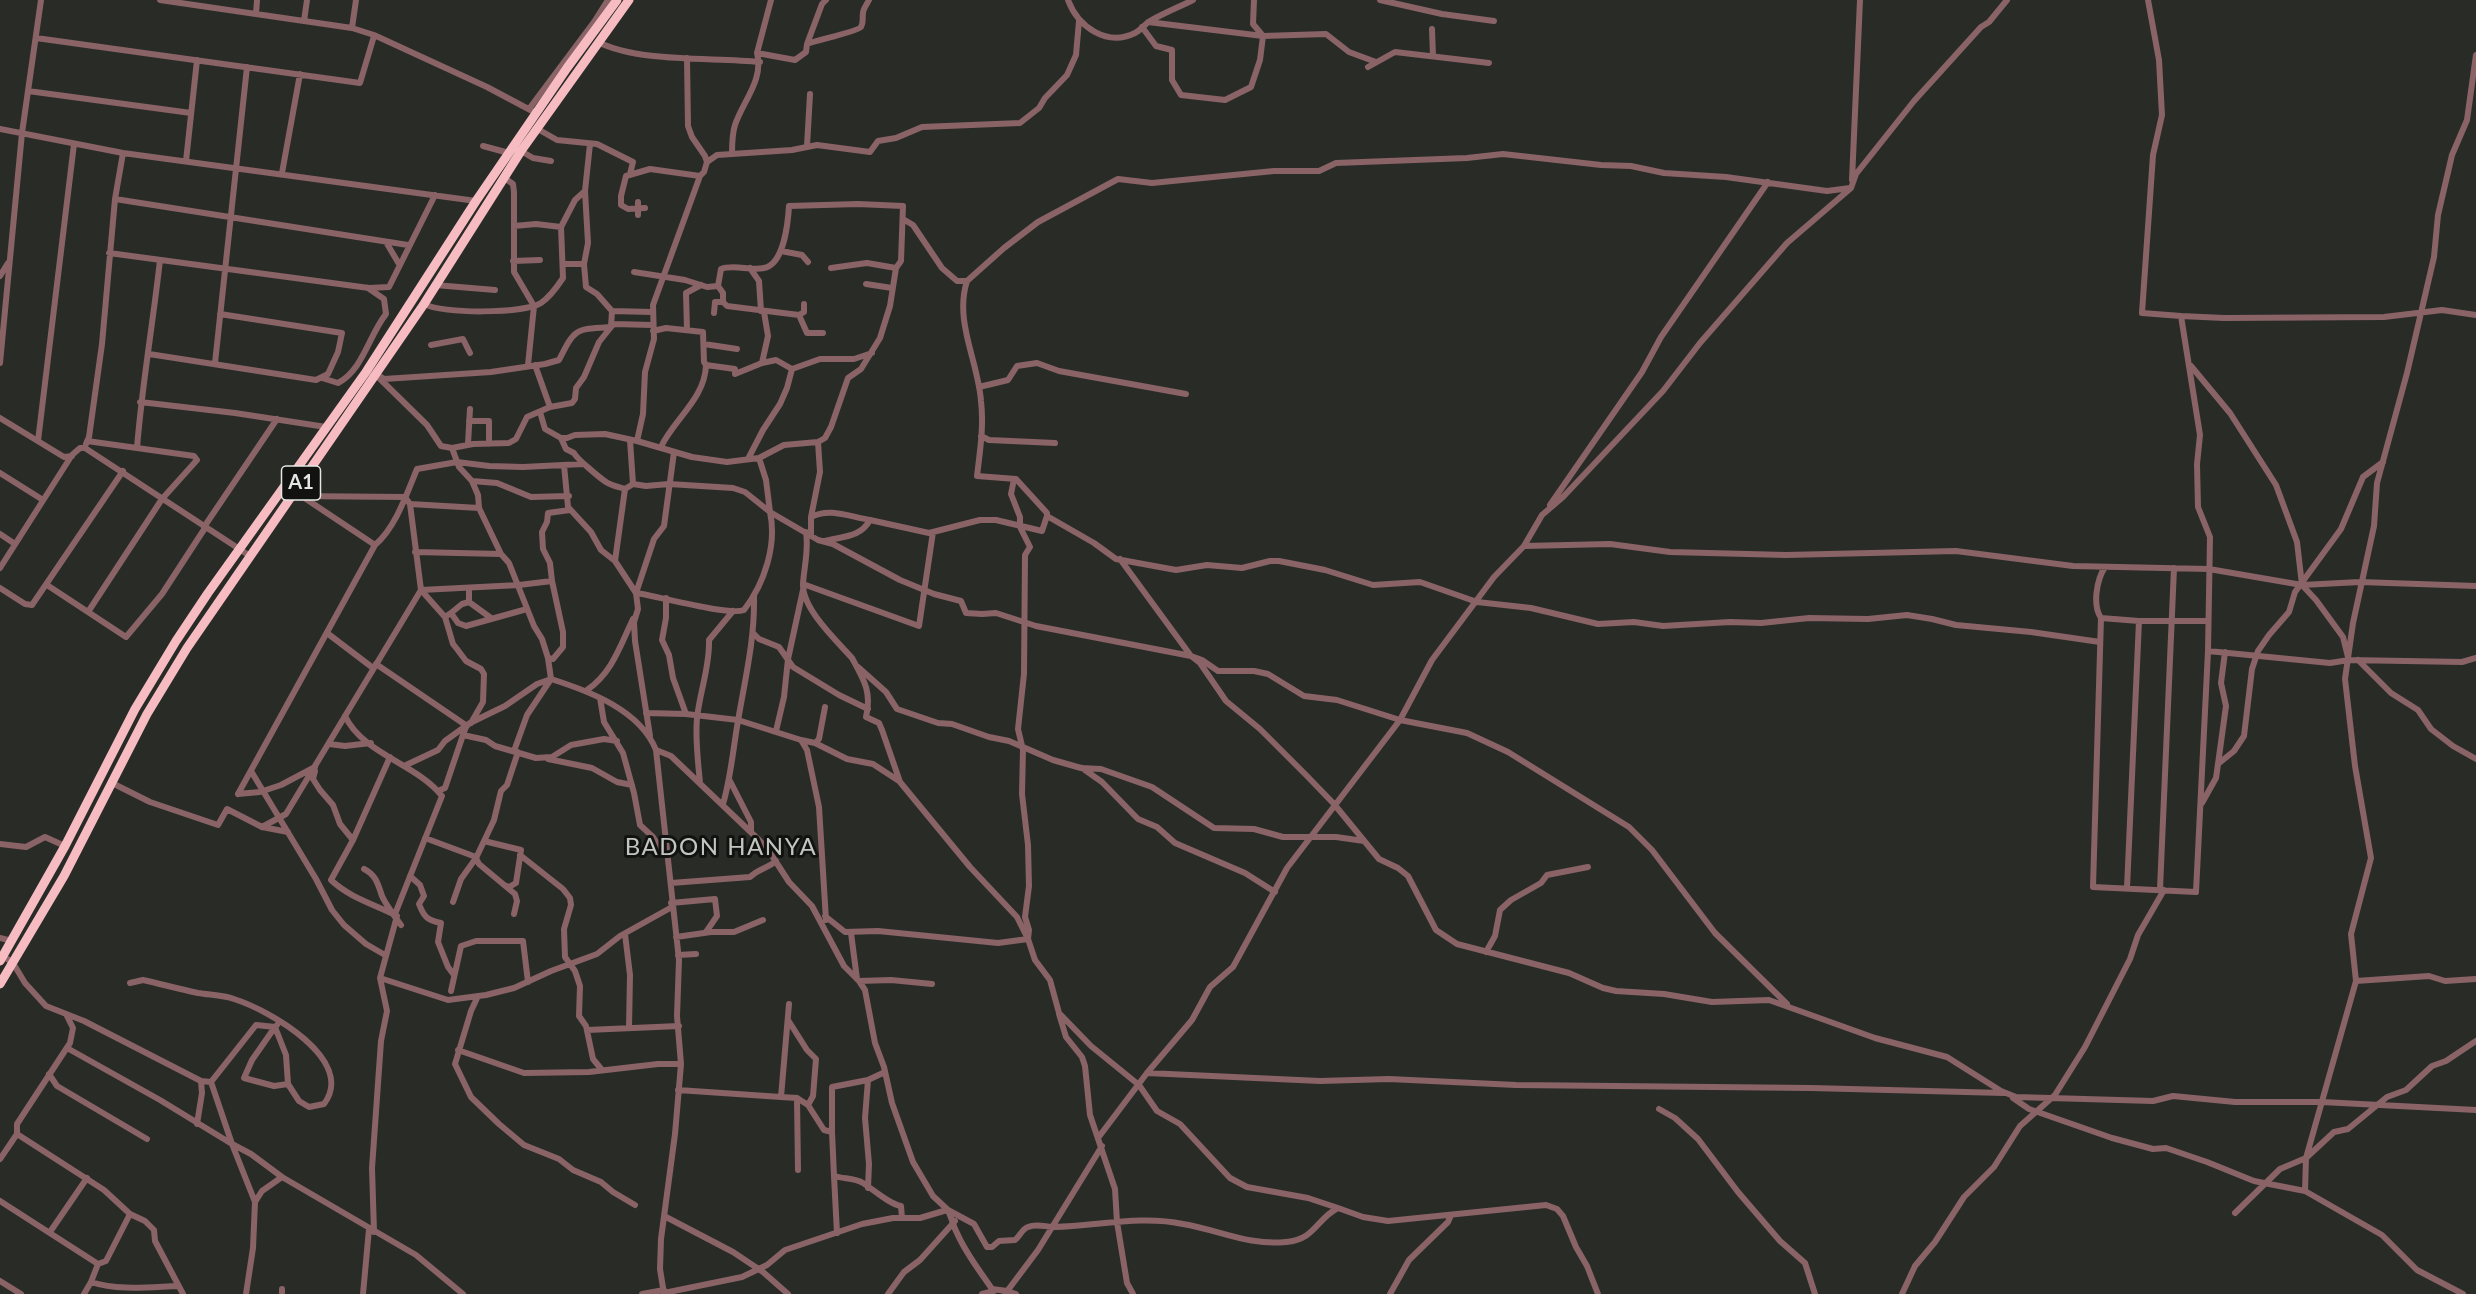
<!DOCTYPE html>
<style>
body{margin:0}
canvas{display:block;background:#292b27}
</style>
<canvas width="2476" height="1294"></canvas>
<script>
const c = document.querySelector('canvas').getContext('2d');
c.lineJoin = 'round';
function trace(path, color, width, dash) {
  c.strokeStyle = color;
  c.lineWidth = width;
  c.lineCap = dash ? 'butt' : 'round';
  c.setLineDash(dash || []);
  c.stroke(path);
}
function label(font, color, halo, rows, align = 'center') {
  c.font = font + ' Lato,sans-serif';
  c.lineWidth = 6;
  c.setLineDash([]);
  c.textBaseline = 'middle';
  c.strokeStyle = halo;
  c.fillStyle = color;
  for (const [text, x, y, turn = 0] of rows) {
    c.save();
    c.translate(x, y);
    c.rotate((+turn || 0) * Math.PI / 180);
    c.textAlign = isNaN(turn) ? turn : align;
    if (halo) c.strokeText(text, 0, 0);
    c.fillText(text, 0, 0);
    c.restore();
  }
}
trace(new Path2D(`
 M160,0L352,28L374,35L487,87L536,113
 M1068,0C1078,27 1107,47 1135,33C1141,30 1145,24 1150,21C1164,13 1179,7 1193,0
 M1380,0L1442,14L1494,21
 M256,14L257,0
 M304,21L307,0
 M1148,22L1263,36L1326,34L1349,52L1376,62
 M1142,27L1156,46L1172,50V80L1181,95L1225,100L1251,87L1260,60L1263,36L1253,24L1254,0
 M352,28L356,0
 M1432,29L1433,56
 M36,38L360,83L374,36
 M598,42C640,63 712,57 760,62
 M807,44L822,4L826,0
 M757,53L771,0
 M687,58L688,126L692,137L705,156L707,162
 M1368,67L1395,52L1489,63
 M28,91L191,113
 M529,109L594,22L608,0
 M536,128L557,140L597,144L633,162L630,174
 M0,129L123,153L476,201
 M483,146L509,153
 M807,146L810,94
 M521,151L533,158L551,161
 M732,154C732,145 732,134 735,125C743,101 764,80 757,53L795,60L806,52L807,44C817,40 857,32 861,27C864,21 862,19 863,13C863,9 867,4 869,0
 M186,161L197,60
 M282,173L300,74
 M503,177L513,184L514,192V272L534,306L528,365
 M1852,180L1860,0
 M585,191L588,243L584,264L586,287L597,294L612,311L652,312
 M115,199L408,245
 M638,202V215
 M645,208L628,209L621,205V196L626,176L650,169L700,176
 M903,219L913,225L942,268L957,281H967C954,321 978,361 981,401C984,426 980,451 977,476L1016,479L1047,513V516L1094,543L1116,559L1176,570L1207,565L1242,568L1270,561H1279L1325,570L1373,585L1420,582L1477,602L1531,608L1598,624L1634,622L1663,626L1730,622L1761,623L1809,618L1868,619L1907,615L1932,619L1956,625L2031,632L2100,642
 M514,226L536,224L561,227
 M386,242L399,264
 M781,251L802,255L808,262
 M109,253L369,288L389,287L435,195
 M513,261L540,260
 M564,264H584
 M750,268L759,281L761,311
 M831,268L867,263L896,268
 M634,272L685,280L707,287L718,286
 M0,276L8,263
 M967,281L1004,248L1038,222L1118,179L1152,183L1274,171H1319L1336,163L1467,158L1503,154L1601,165L1631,166L1664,173L1726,177L1827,191L1850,188
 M866,284L892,288
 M435,285L495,290
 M424,304C442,314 523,314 541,303C550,297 557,287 563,278L561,227L575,200L585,191L590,144
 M714,313L715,302H723
 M799,315L804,312V304
 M2181,316L2224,318L2384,317L2442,310L2476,315
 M687,330L686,293L701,285
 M653,331L666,328L703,332L704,362L706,365C705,399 674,419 661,447
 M704,344L737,349
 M431,345L463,339L470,353
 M149,354L316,380L328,374L338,352L342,333L220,314
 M0,363L22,133L41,0
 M215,363L247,67
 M762,363L768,336L764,312
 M535,365L550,407
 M706,365L735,369V374L762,363L776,360L792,369
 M2191,366L2230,413L2276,485L2297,542L2302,585L2316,600L2343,637L2348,657
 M375,374L427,425L441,446L452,448L459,467L472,481L478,495L479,508L501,554L509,563L534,626L542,639L548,658L551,679C589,691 640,710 656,750L679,960L677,1016L681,1064L675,1134L661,1239L660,1269L664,1294
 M381,377L384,379L491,372L545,364L559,360C575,328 575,329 611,327L614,324L652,325
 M322,378L338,383C363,370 369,335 386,314L384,299L368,288
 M979,387L1008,380L1017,366L1037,363L1059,371L1186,394
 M140,402L235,413L326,427
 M540,412L545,429L561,438L566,449L574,453C576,458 600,478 606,482C612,486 619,487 625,489L633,484L646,486L669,484L733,488L745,492L770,512C777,544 765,583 744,610C728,616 658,596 636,593L654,539L664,526L674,452
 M0,418L64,457L72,456
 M469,421H489V444
 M981,436L989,440L1055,443
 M561,438H567L575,435L605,434L637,441L692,457L727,462L759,458L784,445L818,442L825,438L831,427L848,378L861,369L880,338L890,306L896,268L901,261L903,206L858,204L789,206C788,222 784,264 764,268C750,271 734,264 721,269L718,286L723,293V302L727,306L799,315L807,333H823
 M630,440L633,484
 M38,441L74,144
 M87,441L194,456L197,460L162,499L88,612
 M637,441L643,414L645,372L654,339L653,305L700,176L704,172L707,162L717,155L792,150L817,145L870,152L878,141L896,138L922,127L1020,123L1039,108L1045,98L1067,75L1076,55L1079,21
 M86,444L89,437L102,344L115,199L123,153
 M468,444L470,409
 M137,448C142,385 153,323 160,260
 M452,448L473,444L509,443L516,439L527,417L550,407L572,403L575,399L576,388L584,377L599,342L611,327L612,311
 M759,458L766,480L770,512L818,540L833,544L900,580L934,594L961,601L966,613L982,614L996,613L1036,626L1191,656L1202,660L1218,671H1254L1268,674L1304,696L1337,700L1400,720L1467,733L1508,752L1629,827L1652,850L1715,933L1787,1004
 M748,459L763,430L780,404L787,388L792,369L820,359H854L872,353
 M564,465L568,507L591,532L601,550L615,561L636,593L638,609L634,622L635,641L650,736
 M0,473L43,500
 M472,481L497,483L531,497L569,496
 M292,496L405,497
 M306,499L375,545
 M410,504L479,508
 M1550,505L1642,372L1661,337L1768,182
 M811,517L820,472L818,442
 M204,527L277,419
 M806,532C809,550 804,567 803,584C802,609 837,641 852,658C864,680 872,692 866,717L879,723L882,730L900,782L970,867L1017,917L1028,939L1035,960L1050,980L1059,1013L1091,1046L1139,1085L1157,1111L1180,1124L1230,1178L1247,1187L1308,1198L1338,1208
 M0,534L15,544
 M811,535V517C830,507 850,517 870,520
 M825,541C843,536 860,538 870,520L929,533L980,520H996L1042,531L1047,516
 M1524,546L1610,544L1670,552L1786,555L1956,551L2073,566L2209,569L2302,585L2360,582L2476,586
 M415,552L501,554
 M1120,559L1191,656L1200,663L1226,701L1260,729L1307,776L1334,804L1379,859L1398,868L1408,876L1436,930L1457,944L1569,973L1603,988L1616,991L1664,994L1712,1002L1769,1000L1875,1038L1947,1057L2001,1091L2016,1097L2153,1101L2173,1096L2235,1102H2322L2476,1110
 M615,561L625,489
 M0,568L72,455L80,448H85L250,556
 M803,584L919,626L933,532
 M47,585L126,637L162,594L205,528
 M0,588L25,604L32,605L123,471
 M421,590L445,617L453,644L457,649L466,661L481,669L484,674L483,702L471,723
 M421,590L519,585L552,581
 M666,598V618L662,640L669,655L673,678L686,714
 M469,602L491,618
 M451,613L462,604L469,602V588
 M445,617L451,613L458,623L466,626L527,609
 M2101,618C2092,605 2097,579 2105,567
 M2139,621L2101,618L2093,887L2196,892L2208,651L2210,537L2198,507L2197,464L2200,435L2181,316L2142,313L2153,155L2162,115L2159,60L2148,0
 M327,633L373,668
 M753,633L759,639L779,647L793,667L839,695L868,709
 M2208,651L2330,663L2349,660L2462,662L2476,658
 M548,658L553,659L563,647V632L552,581L550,563L543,549L542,532L547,522L548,513L570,510
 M2358,660L2391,693L2418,710L2431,729L2453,746L2476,759
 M376,664L467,726
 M858,667L886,692L897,709L938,723L952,724L989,737L1009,741L1053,760L1081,768L1101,769L1152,787L1214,828L1254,829L1283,837H1336L1364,841
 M587,690C612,673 620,646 633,619
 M600,698L604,722L623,753L634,793L640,825L653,837L663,853L668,857
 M646,713L686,714L738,720L801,740L807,750L819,807L826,920
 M345,716C363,754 417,764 442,796L395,914
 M466,727L463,735L486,740L495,746L536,758L552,757L571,745L604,739L617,741
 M776,731L784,697L788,659L803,590
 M801,740L815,743L847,759L873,764L899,781
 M815,743L819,739L825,707
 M329,744L345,746L371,743
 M656,750L671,756L759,840L767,848L789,882L812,906L844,966L859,981L865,990L875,1043L884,1067L892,1103L913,1162L933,1196L948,1210L974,1224L987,1247H992L999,1241L1015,1240C1020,1236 1022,1229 1028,1227C1036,1223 1046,1227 1055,1227C1097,1226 1141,1215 1183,1224C1219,1230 1249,1246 1286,1242C1316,1239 1316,1219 1338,1208L1363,1217L1388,1221L1546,1205L1557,1209L1563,1216L1576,1247L1587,1266L1598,1294
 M390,757L353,840L331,880C350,898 374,904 397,916L380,978L448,1000L486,995L514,988L551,971L597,954L620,936L672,907
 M548,759L592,768L617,782L632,785
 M2218,764L2234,751L2244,736L2252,669L2258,651L2269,635L2289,612L2295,592L2341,529L2363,477L2383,462
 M404,766L438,750L445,741L470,723L505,706L537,684L551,679L527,715L514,751
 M1082,768L1102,782L1138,819L1157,827L1175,843L1245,873L1275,892
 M251,771L316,879L332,910L344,925L366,944L385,955
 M315,771L313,779L320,790L333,805L340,824L353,840
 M730,781L751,822V832
 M112,783L150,802L218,825L227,809L262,827L288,832
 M700,783C698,761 695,739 697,718C700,691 710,666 709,640L733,611
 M438,791L445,788L463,735
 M238,794L375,545C396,527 407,493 417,469L457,462L489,466L523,467L583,464
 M238,794L260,792L281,785L315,767
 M2202,803L2216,778L2218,764L2226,706L2221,683L2225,652
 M723,804C731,777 733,749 738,721C745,679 755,639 754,596
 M262,827L286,814L421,590L410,504L405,497
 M425,838L476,857
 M484,841L521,850L516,883L509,887L504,885
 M0,844L26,847L45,837L65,846
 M520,855L563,889L570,898L571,905L564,929L565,957L575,971L580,986L579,1016L586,1026L593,1059L602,1070
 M476,858L479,864L515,894L517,901L514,914
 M364,869C376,875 378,884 382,896C386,905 395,917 401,925
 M410,876L420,885L424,896L419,904C424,917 427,920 441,923L438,942L448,967L454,975
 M671,883L750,877C761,867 767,869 776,861
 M2127,888L2139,621H2208
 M2160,889L2174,568
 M453,902L461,879L476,858L494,820L501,791L507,785L518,752
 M671,903L715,899L717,916L706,932
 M825,916L845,932L878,931L998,943L1028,939L1029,930L1025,917L1029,886L1028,845L1022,794L1023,750L1018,729L1024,674L1025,555L1030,547L1020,527V517L1011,494L1014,479
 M851,933L857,979
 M625,934L630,975L629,1028
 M676,937L711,932H734L763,920
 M0,938L12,941
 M1486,952L1495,936L1500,910L1511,900L1541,883L1547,875L1588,867
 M678,955L696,954
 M3,956L13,963L25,983L46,1006L84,1021L201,1081L211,1082L232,1144L251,1154L282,1177L416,1255L463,1294
 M859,981L891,980L932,984
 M2356,981L2429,976L2445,981L2476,979
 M130,983L143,980C161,984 179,989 198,993C210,995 223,995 234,999C269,1010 357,1060 324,1104L309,1107L299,1101L288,1084L274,1086L244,1078L252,1060L275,1027L286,1055L288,1084
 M451,991L461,946L476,941H523L528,982
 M478,996L471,1011L455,1064L471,1097L499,1124L524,1145L559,1159L573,1170L601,1182L613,1192L635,1205
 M1059,1014L1066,1037L1082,1057L1085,1066L1090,1115L1115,1189L1117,1222L1127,1283L1133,1294
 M67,1016L73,1028L70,1043L17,1124V1134L104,1190L130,1214L145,1221L154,1230L155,1241L183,1294
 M788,1020L807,1050L816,1059L813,1096L808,1105
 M587,1030L679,1026
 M67,1048L160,1100L232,1144L255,1202L253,1248L246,1294
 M458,1050L524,1073L589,1072L658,1064H681
 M1147,1073L1320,1081L1389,1079L1516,1085L1811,1088L2004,1093
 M49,1074L57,1086L147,1139
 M868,1080L865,1118L869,1164L868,1188
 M211,1082L256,1025L275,1027L277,1025
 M678,1090L781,1097L789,1004
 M781,1097L797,1098L798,1170
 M797,1098L808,1105L824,1130L832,1132L834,1176C844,1179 855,1178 863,1183C874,1190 889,1204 901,1206L902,1218
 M2013,1098L2029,1109L2112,1138L2153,1149L2166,1148L2207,1162L2254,1181L2305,1191L2382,1235L2417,1270L2463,1294
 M1659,1109L1675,1118L1698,1139L1738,1192L1780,1241L1805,1263L1815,1294
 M197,1124L202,1093L201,1081
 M832,1132V1087L868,1080L885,1072
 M1098,1138L1147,1073L1192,1020L1210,987L1233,967L1287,868L1400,720L1432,660L1494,577L1524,546L1542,515L1563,497L1663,391L1700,343L1787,243L1851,188L1856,174L1914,101L1981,27L1989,22L2007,0
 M0,1159L17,1134
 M834,1176L837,1233
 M2305,1191L2306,1158L2334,1132L2348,1129L2387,1097L2406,1090L2432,1066L2446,1061L2476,1041
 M0,1201L98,1264L91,1282C118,1291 150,1287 178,1286
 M255,1202L262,1191L282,1177
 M948,1211C952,1218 953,1226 957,1233C966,1254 980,1271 992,1289L1007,1291L1016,1294
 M2235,1213L2280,1169L2306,1158L2356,981L2351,934L2371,858L2355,766L2345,679L2353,623L2374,526L2377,483L2407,373L2434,257L2438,215L2452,155L2467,120L2476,55
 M666,1217L733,1252L763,1272L788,1294
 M50,1232L87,1178
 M374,1232L372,1168L381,1041L387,1011L380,978
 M98,1264L106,1261L130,1214
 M0,1281L21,1294
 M664,1293L742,1277L767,1265L785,1250L862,1224L893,1218H920L947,1210
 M84,1294L91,1282
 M282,1294V1289
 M363,1294L369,1229
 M642,1294L664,1290
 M888,1294L904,1272L920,1260L955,1221
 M982,1294L994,1291
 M1005,1294L1038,1250L1102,1146
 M1390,1294L1409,1260L1448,1222L1451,1215
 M1902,1294L1915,1266L1935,1242L1964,1197L1994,1167L2020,1126L2055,1095L2085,1047L2130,959L2138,935L2164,890`), '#896366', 6);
trace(new Path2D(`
 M0,961L65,846L135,709L176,641L208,593L366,372L476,201L567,68L617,0
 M0,984L64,876L147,714L187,648L424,304L521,151L629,0`), '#f6bcc1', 9);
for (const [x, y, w] of [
 [301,483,39]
]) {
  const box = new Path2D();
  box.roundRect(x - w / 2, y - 17, w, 34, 4.5);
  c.fillStyle = '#121311';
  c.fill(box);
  trace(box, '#e5e7e4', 1.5);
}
label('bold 20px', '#e5e7e4', null, [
 ["A1",301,483]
]);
c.letterSpacing = '1.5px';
label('24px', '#c2c6c0', '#121311', [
 ["BADON HANYA",721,847]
]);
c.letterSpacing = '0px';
</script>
